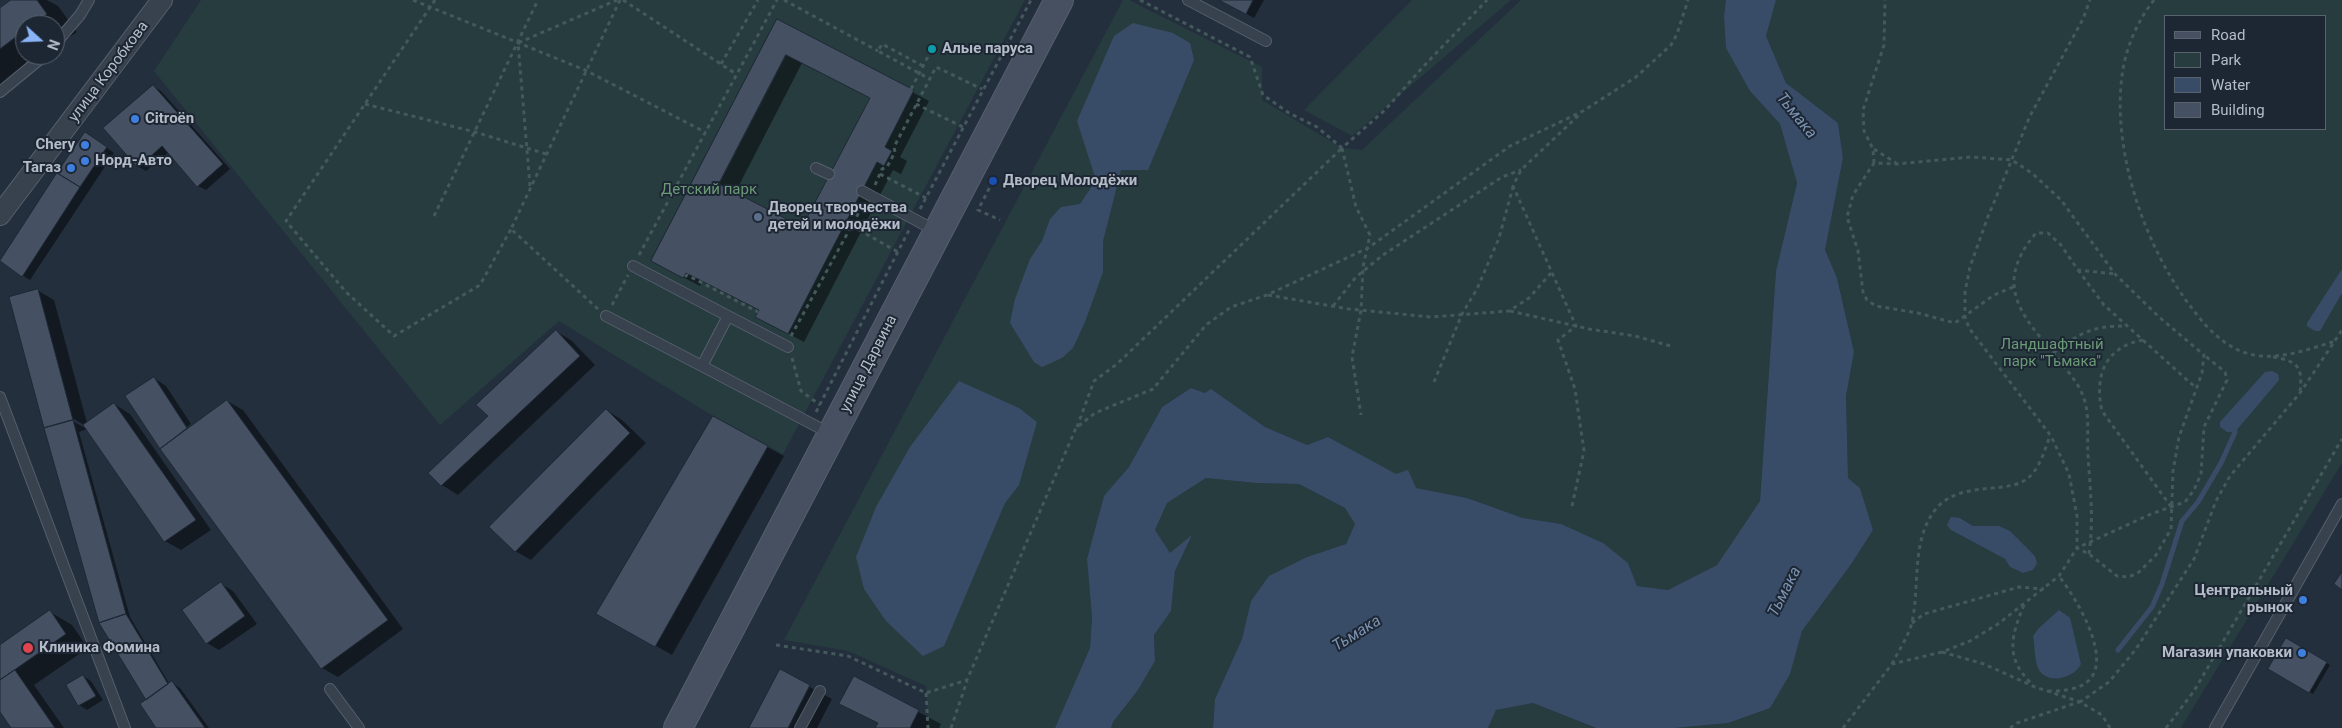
<!DOCTYPE html>
<meta charset="utf-8">
<style>
body{margin:0}
#map{position:relative;width:2342px;height:728px;overflow:hidden;background:#242f3e;font-family:Roboto,sans-serif}
canvas{display:block}
.legend{position:absolute;left:2164px;top:15px;width:162px;height:115px;box-sizing:border-box;background:#1d2633;border:1px solid #59626f;margin:0;padding:6px 9px;list-style:none;font-size:15px;color:#b4bcc9}
.legend li{display:flex;align-items:center;gap:10px;height:25px}
.legend b{width:25px;border:1px solid #59626f}
.north{position:absolute;left:15px;top:15px;width:50px;height:50px;box-sizing:border-box;background:#1d2633;border:1px solid #59626f;border-radius:50%;rotate:110deg;font-size:14px;font-weight:700;line-height:20px;text-align:center;color:#b4bcc9}
.north::after{content:'';display:block;margin:auto;width:18px;height:22px;background:#8ab4f8;clip-path:polygon(50% 0,100% 100%,50% 72%,0 100%)}
</style>
<div id="map">
<canvas width="2342" height="728"></canvas>
<ul class="legend">
<li><b style="height:6px;background:#465061"></b>Road</li>
<li><b style="height:14px;background:#263c3f"></b>Park</li>
<li><b style="height:14px;background:#394c67"></b>Water</li>
<li><b style="height:14px;background:#455162"></b>Building</li>
</ul>
<div class="north">N</div>
</div>
<script>
const c = document.querySelector('canvas').getContext('2d');
c.lineJoin = 'round';
function paint(path, color) {
  c.fillStyle = color;
  c.fill(path, 'evenodd');
}
function trace(path, color, width, dash) {
  c.strokeStyle = color;
  c.lineWidth = width;
  c.lineCap = dash ? 'butt' : 'round';
  c.setLineDash(dash || []);
  c.stroke(path);
}
function label(font, color, halo, rows, align = 'center') {
  c.font = font + ' Roboto,sans-serif';
  c.lineWidth = 4;
  c.setLineDash([]);
  c.textBaseline = 'middle';
  c.strokeStyle = halo;
  c.fillStyle = color;
  for (const [text, x, y, turn = 0] of rows) {
    c.save();
    c.translate(x, y);
    c.rotate((+turn || 0) * Math.PI / 180);
    c.textAlign = isNaN(turn) ? turn : align;
    if (halo) c.strokeText(text, 0, 0);
    c.fillText(text, 0, 0);
    c.restore();
  }
}
paint(new Path2D(`
 M201,0H1025L783,454L713,416L559,321L440,425L154,71Z
 M1123,0H1129L1262,67V100L1342,148L1362,150L1521,0H1726L1724,16L1750,91L1780,124L1797,183L1776,271L1760,501L1717,565L1668,590L1637,586L1628,563L1561,524L1523,518L1467,498L1416,488L1328,437L1307,445L1265,427L1211,390L1205,393L1191,388L1162,407L1129,467L1104,497L1087,559L1092,617L1090,648L1055,728H928L926,686L848,651L784,640Z
 M1412,0H1511L1352,136L1304,110Z
 M1776,0H2342V463L2181,728H1675L1728,723L1790,674L1802,631L1852,563L1873,530L1860,488L1848,478L1846,396L1854,352L1837,278L1825,250L1843,158L1838,123L1786,83L1766,36ZM2166,16H2326V129H2166ZM1960,518L1973,526L2010,531L2035,556L2033,570L2023,573L2010,567L2005,559L1951,530ZM2074,642L2081,664C2077,673 2063,677 2054,679Z
 M1206,478L1256,483L1299,484L1345,508L1355,524L1346,544L1307,557L1251,601L1242,639L1215,699L1213,728H1111L1113,722L1138,690L1155,661L1154,635L1171,611L1175,571L1192,536L1170,554L1155,530L1167,503Z
 M1533,703L1595,728H1488L1496,710Z`), '#263c3f');
paint(new Path2D(`
 M1726,0H1776L1766,36L1786,83L1838,123L1843,158L1825,250L1837,278L1854,352L1846,396L1848,478L1860,488L1873,530L1852,563L1802,631L1790,674L1770,708L1728,723L1675,728H1596L1533,703L1496,710L1488,728H1213L1215,699L1242,639L1251,601L1269,576L1307,557L1346,544L1355,524L1345,508L1299,484L1256,483L1206,478L1167,503L1155,530L1170,553L1192,535L1175,571L1171,611L1154,635L1155,661L1138,690L1113,722L1111,728H1055L1090,648L1092,617L1087,559L1104,496L1129,467L1162,407L1191,388L1205,393L1211,389L1265,427L1307,445L1328,437L1396,474L1408,470L1416,488L1467,498L1523,518L1561,524L1603,543L1628,563L1637,586L1668,590L1717,565L1760,501L1776,271L1797,183L1780,124L1750,91L1726,48L1724,16Z
 M1133,23L1173,33L1190,43L1194,60L1148,170H1121L1103,241V272L1085,322L1073,348L1062,358L1042,367L1034,362L1010,323L1015,299L1030,259L1042,241L1050,219L1061,207L1080,204L1096,180L1077,121L1114,36Z
 M2342,269V293L2320,331H2315L2307,326V323Z
 M2272,371L2278,374L2279,380L2235,432H2227L2220,427V422L2265,372Z
 M959,381L1019,408L1037,422L1019,485L1005,503L944,646L923,656L886,621L864,589L856,557L876,507L910,447Z
 M1951,517L1960,518L1973,526H1999L2010,531L2035,556L2037,563L2033,570L2023,573L2010,567L2005,559L1951,530L1947,525Z
 M2059,610L2070,618L2081,664C2075,678 2046,686 2038,668C2034,659 2035,645 2033,636L2039,628Z`), '#394c67');
paint(new Path2D(`
 M13,0H47L58,6L77,32L55,47V25H25V55H45L0,88V10Z
 M1221,0H1264L1254,18Z
 M778,21L929,101L900,157L907,161L901,174L893,170L804,342L773,325L760,310L703,281L700,286L669,270ZM802,63L871,98L803,229L735,193Z
 M153,86L161,91L230,169L206,190L198,186L169,152L146,171L139,167Z
 M86,133L114,153L30,280L1,262Z
 M37,290L54,300L87,423L114,404L130,414L211,530L181,550L165,541L88,430L89,428L69,416L67,418L87,429L79,432L130,617L170,685L172,683L180,688L209,728H158L141,705L148,700L100,622L10,298Z
 M556,331L572,341L595,365L458,495L442,485L489,416Z
 M154,378L166,386L191,424L163,445L165,446L227,401L243,410L403,629L338,677L322,668L161,448Z
 M606,410L622,420L646,443L531,560L515,551Z
 M713,418L784,456L672,655L598,613Z
 M221,584L233,591L257,624L219,650L207,643L183,610Z
 M50,612L72,625L88,648L34,685L64,728H13L0,710V646Z
 M2286,640L2330,665L2313,694L2269,669Z
 M780,671L832,699L817,728H751Z
 M83,676L91,681L103,700L87,710L79,705Z
 M854,678L941,724L939,728H876L879,724L841,703Z`), '#0007');
trace(new Path2D(`
 M2118,650L2152,607L2162,584L2182,521L2198,502L2221,463L2235,432`), '#394c67', 5);
const building = new Path2D(`
 M11,0H37L47,14L32,25H25V30L0,49V8Z
 M1219,0H1253L1246,14Z
 M777,19L914,90L885,147L892,151L884,166L877,162L788,334L755,317L759,310L686,273L683,278L651,261ZM786,55L870,98L802,227L719,184Z
 M153,85L223,164L197,187L162,146L138,168L103,128Z
 M85,132L107,147L80,187L57,173Z
 M57,173L80,187L22,277L0,261Z
 M38,289L73,420L44,428L9,297Z
 M556,330L580,356L441,486L428,473L488,416L476,405Z
 M154,377L187,428L160,449L125,396Z
 M227,400L388,620L321,669L160,449Z
 M114,403L196,520L164,542L83,425Z
 M606,409L630,433L515,552L489,527Z
 M713,416L768,446L655,647L596,614Z
 M73,420L126,614L99,623L44,428Z
 M2342,572V590L2334,584Z
 M221,582L245,616L206,644L182,610Z
 M50,610L66,634L0,680V645Z
 M126,614L168,684L146,700L99,623Z
 M2286,638L2327,662L2309,693L2268,669Z
 M780,669L810,685L788,728H749Z
 M15,670L55,728H11L0,712V680Z
 M83,675L96,696L78,706L66,685Z
 M854,676L919,710L910,728H875L878,723L839,704Z
 M172,681L205,728H156L140,704Z`);
paint(building, '#455162');
trace(building, '#1f2835', 1);
const service = new Path2D(`
 M1188,0L1266,41
 M55,44L80,15L89,0
 M0,92L45,55
 M816,168L829,174
 M862,191L936,231
 M633,266L728,316L702,366L831,434
 M606,316L702,366
 M728,316L788,347
 M0,397L125,728
 M330,689L359,728
 M800,728L820,691
 M2215,728L2342,504`);
const minor = new Path2D(`
 M0,215L162,0`);
const secondary = new Path2D(`
 M678,728L1059,0`);
trace(service, '#565f6c', 12);
trace(minor, '#565f6c', 22);
trace(secondary, '#565f6c', 30);
trace(new Path2D(`
 M413,0L585,70L705,132
 M435,0L286,221L346,292L394,336L480,285L511,229
 M623,0L736,74
 M784,0L878,51
 M1140,0L1250,57L1263,95L1289,113L1317,127L1342,148L1385,110L1421,69L1487,0
 M2154,0C2137,21 2125,50 2122,76C2112,152 2145,247 2191,307C2205,326 2223,346 2246,353C2275,362 2307,350 2335,341
 M721,64L758,0
 M923,66L882,44L878,51L930,79
 M365,104L475,132L546,154
 M916,104L963,127
 M1342,148L1356,207L1370,235L1363,267L1361,310L1352,357L1361,415
 M1874,149L1896,163
 M1874,163L1873,149L1864,131L1863,110L1884,45L1885,0
 M880,174L926,198
 M993,181L978,210L1000,220
 M875,185L882,169L887,167L895,152L894,147L936,67L982,89
 M530,186L518,43L617,0
 M920,209L1031,0
 M434,216L538,0
 M852,226L898,252
 M639,255L777,0
 M2078,270L2104,305L2196,388
 M685,277L687,275L758,312
 M2013,287L1994,295L1955,323L1918,313L1876,306L1867,300L1863,292L1858,251L1847,217L1853,195L1874,163L1897,164L1971,157L2012,160L2033,174L2061,200L2115,274L2159,317L2204,355L2202,373L2179,437L2173,471L2171,529L2156,555L2139,572L2129,577L2117,576L2089,554L2077,548L2151,514L2185,502L2194,490L2201,474L2204,427L2227,380L2225,372L2204,355
 M1268,295L1349,309L1431,317L1509,311L1529,298L1551,273
 M612,305L628,275
 M1333,306L1356,277L1383,255L1502,177L1521,170
 M598,309L511,229L620,0
 M1510,311L1589,329L1635,336L1674,347
 M791,336L863,205
 M2143,340C2105,347 2094,376 2102,411L2172,508
 M2053,353C2081,333 2090,326 2126,326
 M2273,357C2298,361 2303,367 2300,392
 M792,358L801,391L820,405
 M1434,382L1462,314L1477,289L1499,238L1513,187
 M816,412L909,230
 M1077,427L1094,381L1117,364L1342,148
 M1572,506L1584,451L1575,389L1558,340L1576,326L1513,186L1521,170L1581,113
 M2089,554C2094,520 2090,488 2088,455C2087,439 2089,421 2086,406C2083,391 2075,380 2066,369C2030,322 1987,291 2036,233H2048L2061,245L2078,270L2115,274
 M2024,605C2011,636 2005,658 2031,683
 M1912,623L1924,614L2019,587L2044,589
 M776,645L848,656L926,693L967,680L1076,428L1095,413L1153,389L1206,325L1231,307L1267,295L1368,248L1510,146L1583,111L1636,77L1671,45L1677,34L1688,0
 M1942,652L1984,664L2035,687L2080,702
 M1892,664C1898,651 1909,636 1912,622C1920,586 1911,541 1935,510C1961,477 2014,498 2032,474C2041,464 2045,449 2050,436
 M2048,691C2055,691 2063,691 2071,689C2126,678 2078,601 2059,576
 M926,693L928,728
 M951,728L967,681
 M1843,728L1892,664L1942,652L1970,641L1998,624L2059,576L2077,548V516L2069,474L2051,436L1969,328L1965,317V292L1970,267L1987,219L2030,116L2083,19L2090,0
 M2010,728L2017,723L2079,702
 M2110,728L2102,715L2080,702L2109,682L2136,649L2194,559L2216,501L2230,476L2300,393L2342,330
 M2166,728L2194,691L2342,439`), '#44595c', 3, [4, 4]);
trace(service, '#38414e', 10);
trace(minor, '#38414e', 20);
trace(secondary, '#465061', 28);
trace(new Path2D(`
 M911,89L932,49`), '#44595c', 3, [4, 4]);
for (const [x, y, r, color] of [
 [932,49,5,"#0f9aa8"],
 [135,119,5,"#3f7fe0"],
 [85,145,5,"#3f7fe0"],
 [85,161,5,"#3f7fe0"],
 [71,168,5,"#3f7fe0"],
 [993,181,5,"#1a4fb4"],
 [758,217,5,"#5c6f8a"],
 [2303,600,5,"#3f7fe0"],
 [28,648,6,"#e0444e"],
 [2302,653,5,"#3f7fe0"]
]) {
  const dot = new Path2D();
  dot.arc(x, y, r, 0, 2 * Math.PI);
  c.fillStyle = color;
  c.fill(dot);
  trace(dot, '#1d2633', 2);
}
label('bold 15px', '#b4bcc9', '#1d2633', [
 ["Алые паруса",942,49],
 ["Citroën",145,119],
 ["Chery",75,145,"right"],
 ["Норд-Авто",95,161],
 ["Тагаз",61,168,"right"],
 ["Дворец Молодёжи",1003,181],
 ["Дворец творчества",768,208],
 ["детей и молодёжи",768,225],
 ["Центральный",2293,591,"right"],
 ["рынок",2293,608,"right"],
 ["Клиника Фомина",39,648],
 ["Магазин упаковки",2292,653,"right"]
], 'left');
label('15px', '#b4bcc9', '#1d2633', [
 ["улица Коробкова",109,72,-53],
 ["улица Дарвина",869,364,-63]
]);
label('15px', '#6b9a76', '#1d2633', [
 ["Детский парк",709,190],
 ["Ландшафтный",2052,345],
 ["парк \"Тьмака\"",2052,362]
]);
label('italic 16px', '#7c92b1', '#1d2633', [
 ["Тьмака",1796,116,51],
 ["Тьмака",1785,592,-63],
 ["Тьмака",1357,634,-32]
]);
</script>
